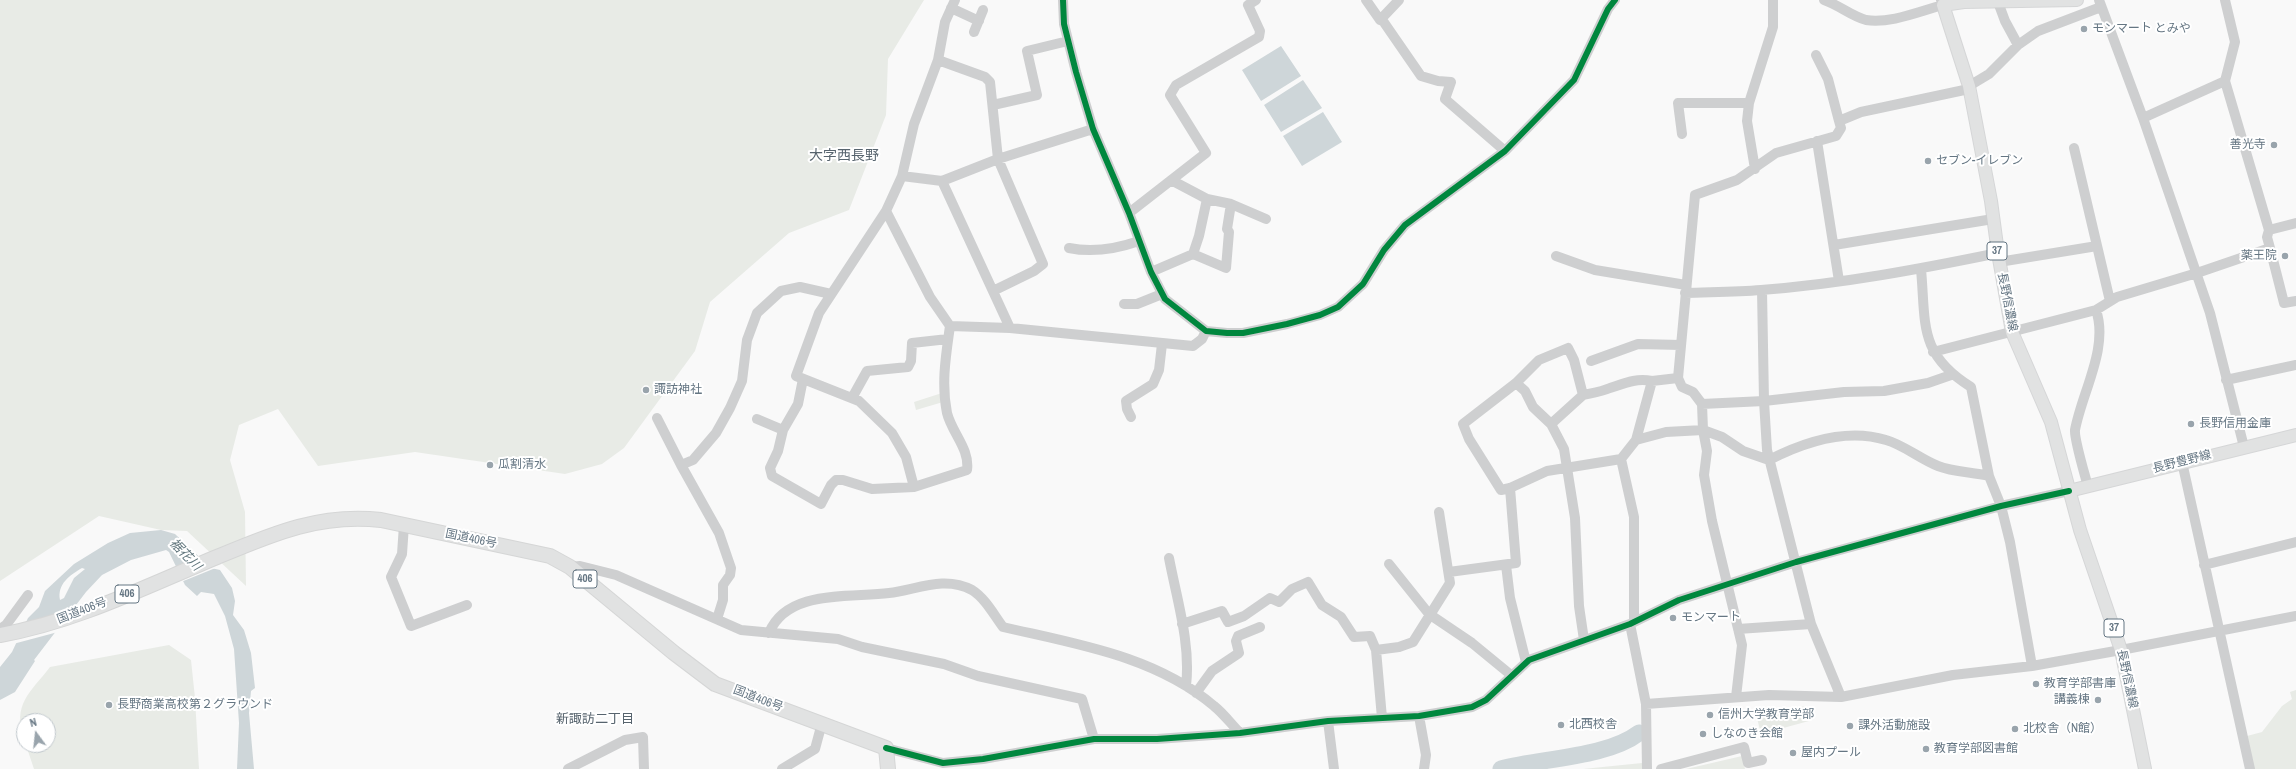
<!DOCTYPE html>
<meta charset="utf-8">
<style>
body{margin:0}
#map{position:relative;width:2296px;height:769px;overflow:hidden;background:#f9f9f9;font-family:"Archivo Narrow",sans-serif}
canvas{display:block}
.north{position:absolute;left:16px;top:713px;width:40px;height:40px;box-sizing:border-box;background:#fff;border:1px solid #c1c8cd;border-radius:50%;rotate:345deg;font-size:11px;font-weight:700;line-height:16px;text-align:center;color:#657683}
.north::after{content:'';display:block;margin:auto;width:14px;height:18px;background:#99a4ac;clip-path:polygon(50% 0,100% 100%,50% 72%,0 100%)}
</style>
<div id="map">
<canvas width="2296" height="769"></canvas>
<div class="north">N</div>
</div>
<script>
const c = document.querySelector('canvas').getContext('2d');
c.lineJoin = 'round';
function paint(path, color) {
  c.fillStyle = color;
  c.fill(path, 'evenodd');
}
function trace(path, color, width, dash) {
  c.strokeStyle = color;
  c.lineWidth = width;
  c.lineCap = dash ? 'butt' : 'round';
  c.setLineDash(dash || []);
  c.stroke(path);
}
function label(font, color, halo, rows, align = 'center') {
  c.font = font + ' "Archivo Narrow","Noto Sans JP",sans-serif';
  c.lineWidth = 4;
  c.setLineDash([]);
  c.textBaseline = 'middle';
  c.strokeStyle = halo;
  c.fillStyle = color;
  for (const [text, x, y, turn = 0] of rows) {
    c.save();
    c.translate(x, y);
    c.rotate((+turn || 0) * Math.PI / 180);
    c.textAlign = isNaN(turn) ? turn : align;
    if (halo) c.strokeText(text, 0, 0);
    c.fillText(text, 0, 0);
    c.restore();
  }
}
paint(new Path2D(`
 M0,0H924L888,59L886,115L849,210L789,233L710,302L695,351L624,448L602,464L565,474L415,452L318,466L278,409L239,425L230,460L245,512L246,586L187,531L161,530L99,516L0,581Z
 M942,393L943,402L916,410L914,402Z
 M169,645L191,660L195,698L199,769H34L26,745H48V721H24V740C12,704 30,693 50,667Z
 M2296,690V769H2254L2247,736L2262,732L2282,706L2292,699L2290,692Z
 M1805,706L1809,721L1761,734L1757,718Z
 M1742,756L1745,769H1686Z
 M1642,763V769H1583Z`), '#e8ebe6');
paint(new Path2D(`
 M1281,46L1301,76L1261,101L1242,70Z
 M1303,80L1322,108L1281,132L1264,105Z
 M1323,112L1342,142L1302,166L1283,136Z
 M161,530L175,534L211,568L220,570L232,588L235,601L233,615L244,630L251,653L255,688L251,691L249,713L254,769H237L239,723L234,649L225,616L214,594L201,592L197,596L185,585L169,552L166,550L131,560L102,575L86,592L34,660L35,661L15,692L0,700V667L12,652L28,618L39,607L45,591L74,564L108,543L130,533ZM82,568L85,569L74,578L64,598L60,600C57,584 70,575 82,568Z`), '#ced6d9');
paint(new Path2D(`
 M216,566L218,567L181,582L174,568Z
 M78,607L58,632L13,644L24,625Z`), '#f9f9f9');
trace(new Path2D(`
 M1501,769C1542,758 1606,758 1639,733`), '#ced6d9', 17);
const major = new Path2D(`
 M2077,0L1964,2L1943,5L1969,86L1991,201L1998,253L2012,332L2051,422L2080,530L2121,650L2145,769
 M2069,491L2296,435`);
const highway = new Path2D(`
 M0,635C75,622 147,586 217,557C272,534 320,513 381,520L550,556L570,567L674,653L715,684L886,748L888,769`);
trace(major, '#d5d6d7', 14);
trace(highway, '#d5d6d6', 16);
trace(new Path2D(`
 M1063,0L1064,24L1076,72L1093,129L1129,213L1151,272L1165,299L1206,331L1227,333H1243L1287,324L1320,315L1338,307L1363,284L1384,250L1405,225L1505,151L1574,80L1608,9L1615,0
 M1366,0L1380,20L1383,21L1421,76L1438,81L1451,82L1445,99L1505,151
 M1824,0C1839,5 1851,16 1866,20C1890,24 1920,11 1943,5L1941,0
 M2099,0L2143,118L2210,313L2244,447
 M2225,0L2235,42L2225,81L2269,230L2296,223
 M1998,2L2005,21L2018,45
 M951,8L979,21
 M1380,20L1399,0
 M974,32L983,10
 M1816,55L1828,79L1839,121
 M938,60L985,77L990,82L998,159L1043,264L1034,271L993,291
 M1969,86L1989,74L2018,45L2038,31L2101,7
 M993,105L1037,95L1027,51L1068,41
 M2143,118L2225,81
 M1682,134L1678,103H1749
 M1817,141L1839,281
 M2074,148L2110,301
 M1755,169L1747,121L1749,103L1773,27V0
 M902,176L942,181L998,159L1093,129
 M942,181L1010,328
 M1207,199L1231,204L1266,219
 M886,211L930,297L950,326C946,355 941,383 947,413C952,433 970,449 967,470L914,487L906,457L892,433L859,401L796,376L819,313L886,211L902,176L914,124L938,60L945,22L955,0
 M1129,213L1206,153L1170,95L1176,85L1259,37L1260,31L1248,5L1256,0
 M1834,245L1993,219
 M1069,248C1093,253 1116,249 1139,241
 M2270,248L2284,303L2296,301
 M1193,254L1226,268L1229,232L1227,229L1231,204
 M1556,256L1595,270L1686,285
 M1999,262L2097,246
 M1921,269C1926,324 1918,354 1971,387L1989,476L2001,506L2010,542L2032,666
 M1151,272L1193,254L1199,236L1207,199L1171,180
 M1762,290L1764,401L1767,450L1811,624L1841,697
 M1685,293C1711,292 1736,292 1761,290C1841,284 1920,269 1998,253
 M1124,304H1137L1162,294
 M950,326L1010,328L1193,346L1202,339L1206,331
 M1933,352L2096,310L2117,297L2197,273L2270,248L2267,237L2269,230
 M1591,361L1638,344L1681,345
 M803,379L798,404L783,430L778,451L770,468L772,476L821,504L831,485L836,480H843L872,489L914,487
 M2226,380L2296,365
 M1516,383L1525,391L1533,407L1551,424L1564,449L1575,518L1579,606L1584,640
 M1583,395C1592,393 1601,392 1610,388C1625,383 1636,378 1652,381
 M852,398L867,371L908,367L911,361L912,343L948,339
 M1702,404L1764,401L1844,392L1884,391L1928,383L1951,375
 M1131,417L1127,409L1126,401L1153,384L1159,370L1162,344
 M657,418L681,465
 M757,419L783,430
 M1551,424L1583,395L1574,360L1568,348L1539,360L1516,383L1463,424L1469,439L1501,490L1510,488L1547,471L1621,459
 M1636,440L1652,381L1678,378
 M2182,462L2250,769
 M2088,487C2085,475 2074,439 2075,430C2082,392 2109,348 2096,310
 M404,525L402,554L391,577L411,626L467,605
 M1169,558C1177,600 1191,644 1186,686
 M1389,564L1429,614L1472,643L1511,675
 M1506,565L1510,598L1526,662
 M2204,565L2296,542
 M570,567L580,566L616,575L741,630L838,639L862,647L944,664L978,676L1082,699L1094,739
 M1449,572L1516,563L1510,488
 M717,619L723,600V585L730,575L731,568L719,533L681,465L693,460L716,433L730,408L742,381L747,340L757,313L781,291L800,287L831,294
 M1634,622V517L1621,459L1636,440L1666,432L1703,430L1722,437L1743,451L1769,460C1804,442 1847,428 1886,440C1904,445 1920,459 1938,466C1953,472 1972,472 1989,476
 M1182,624L1222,611L1228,622L1244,616L1270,598L1279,602L1292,589L1308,582L1322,605L1341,617L1354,637L1370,636L1376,650L1382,718
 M1630,624L1646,704
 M0,629L6,625L28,595
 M1738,629L1811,624
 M769,633C787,589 850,598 889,593C916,590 944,575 972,590C985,598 994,615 1003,627C1076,644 1155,656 1214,706C1224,714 1231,724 1240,733
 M1376,650L1399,647L1413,642L1450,583L1439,512
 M1196,693L1212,671L1239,653L1236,641L1238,636L1260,627
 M1736,697L1742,645L1712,521L1704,475L1707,451L1703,430L1702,404L1693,392L1682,387L1678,378L1695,195L1737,180L1776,153L1836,136L1841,128L1839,121L1861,112L1969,89
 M1419,716L1426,755L1424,769
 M1328,721L1334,769
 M886,748L943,763L983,759L1094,739H1157L1240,733L1328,721L1419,716L1472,707L1486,700L1529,660L1630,624L1679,600L1796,562L2001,506L2069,491
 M568,769L625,740L643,737L644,769
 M782,769L815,749L822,723
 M1647,769L1646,704L1769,695L1841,697L1953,675L2032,666L2121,650L2296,616
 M1661,769L1744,747L1748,763L1762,760`), '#cecfd0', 10);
trace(major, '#e1e2e2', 12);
trace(highway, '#e1e2e2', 14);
trace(new Path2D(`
 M1063,0L1064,24L1076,72L1093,129L1129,213L1151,272L1165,299L1206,331L1227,333H1243L1287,324L1320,315L1338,307L1363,284L1384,250L1405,225L1505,151L1574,80L1608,9L1615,0
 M886,748L943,763L983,759L1094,739H1157L1240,733L1328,721L1419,716L1472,707L1486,700L1529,660L1630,624L1679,600L1796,562L2001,506L2069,491`), '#00873e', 6);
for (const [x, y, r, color] of [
 [2084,29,4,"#99a4ac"],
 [2274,145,4,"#99a4ac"],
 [1928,161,4,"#99a4ac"],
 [2285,256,4,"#99a4ac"],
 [646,390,4,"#99a4ac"],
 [2191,424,4,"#99a4ac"],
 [490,465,4,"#99a4ac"],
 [1673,618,4,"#99a4ac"],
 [2036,684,4,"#99a4ac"],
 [2098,700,4,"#99a4ac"],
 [109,705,4,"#99a4ac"],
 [1710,715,4,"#99a4ac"],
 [1561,725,4,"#99a4ac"],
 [1850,726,4,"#99a4ac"],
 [2015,729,4,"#99a4ac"],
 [1703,734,4,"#99a4ac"],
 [1926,749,4,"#99a4ac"],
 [1793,753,4,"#99a4ac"]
]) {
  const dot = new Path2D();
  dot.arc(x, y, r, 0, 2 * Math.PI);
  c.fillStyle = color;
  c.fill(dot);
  trace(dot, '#fff', 1.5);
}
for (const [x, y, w] of [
 [1997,251,20],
 [585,579,24],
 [127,594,24],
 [2114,628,20]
]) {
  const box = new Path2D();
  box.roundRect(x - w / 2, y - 9, w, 18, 3);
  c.fillStyle = '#fff';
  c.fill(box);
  trace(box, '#657683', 1);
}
label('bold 11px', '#657683', null, [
 ["37",1997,251],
 ["406",585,579],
 ["406",127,594],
 ["37",2114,628]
]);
label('12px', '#657683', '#fff', [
 ["モンマート とみや",2092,29],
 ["善光寺",2266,145,"right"],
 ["セブン-イレブン",1936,161],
 ["薬王院",2277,256,"right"],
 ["諏訪神社",654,390],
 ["長野信用金庫",2199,424],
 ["瓜割清水",498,465],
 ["モンマート",1681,618],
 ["教育学部書庫",2044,684],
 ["講義棟",2090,700,"right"],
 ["長野商業高校第２グラウンド",117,705],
 ["信州大学教育学部",1718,715],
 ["北西校舎",1569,725],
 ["課外活動施設",1858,726],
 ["北校舎（N館）",2023,729],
 ["しなのき会館",1711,734],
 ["教育学部図書館",1934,749],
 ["屋内プール",1801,753]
], 'left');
label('12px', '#657683', '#fff', [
 ["長野信濃線",2007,302,79],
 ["長野豊野線",2182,462,-14],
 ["国道406号",471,539,12],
 ["国道406号",82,611,-21],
 ["長野信濃線",2127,679,78],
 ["国道406号",758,699,21]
]);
label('italic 13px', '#60757c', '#fff', [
 ["裾花川",185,555,46]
]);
label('13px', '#57646e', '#fff', [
 ["新諏訪二丁目",595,720]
]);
label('14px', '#57646e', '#fff', [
 ["大字西長野",844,156]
]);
</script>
